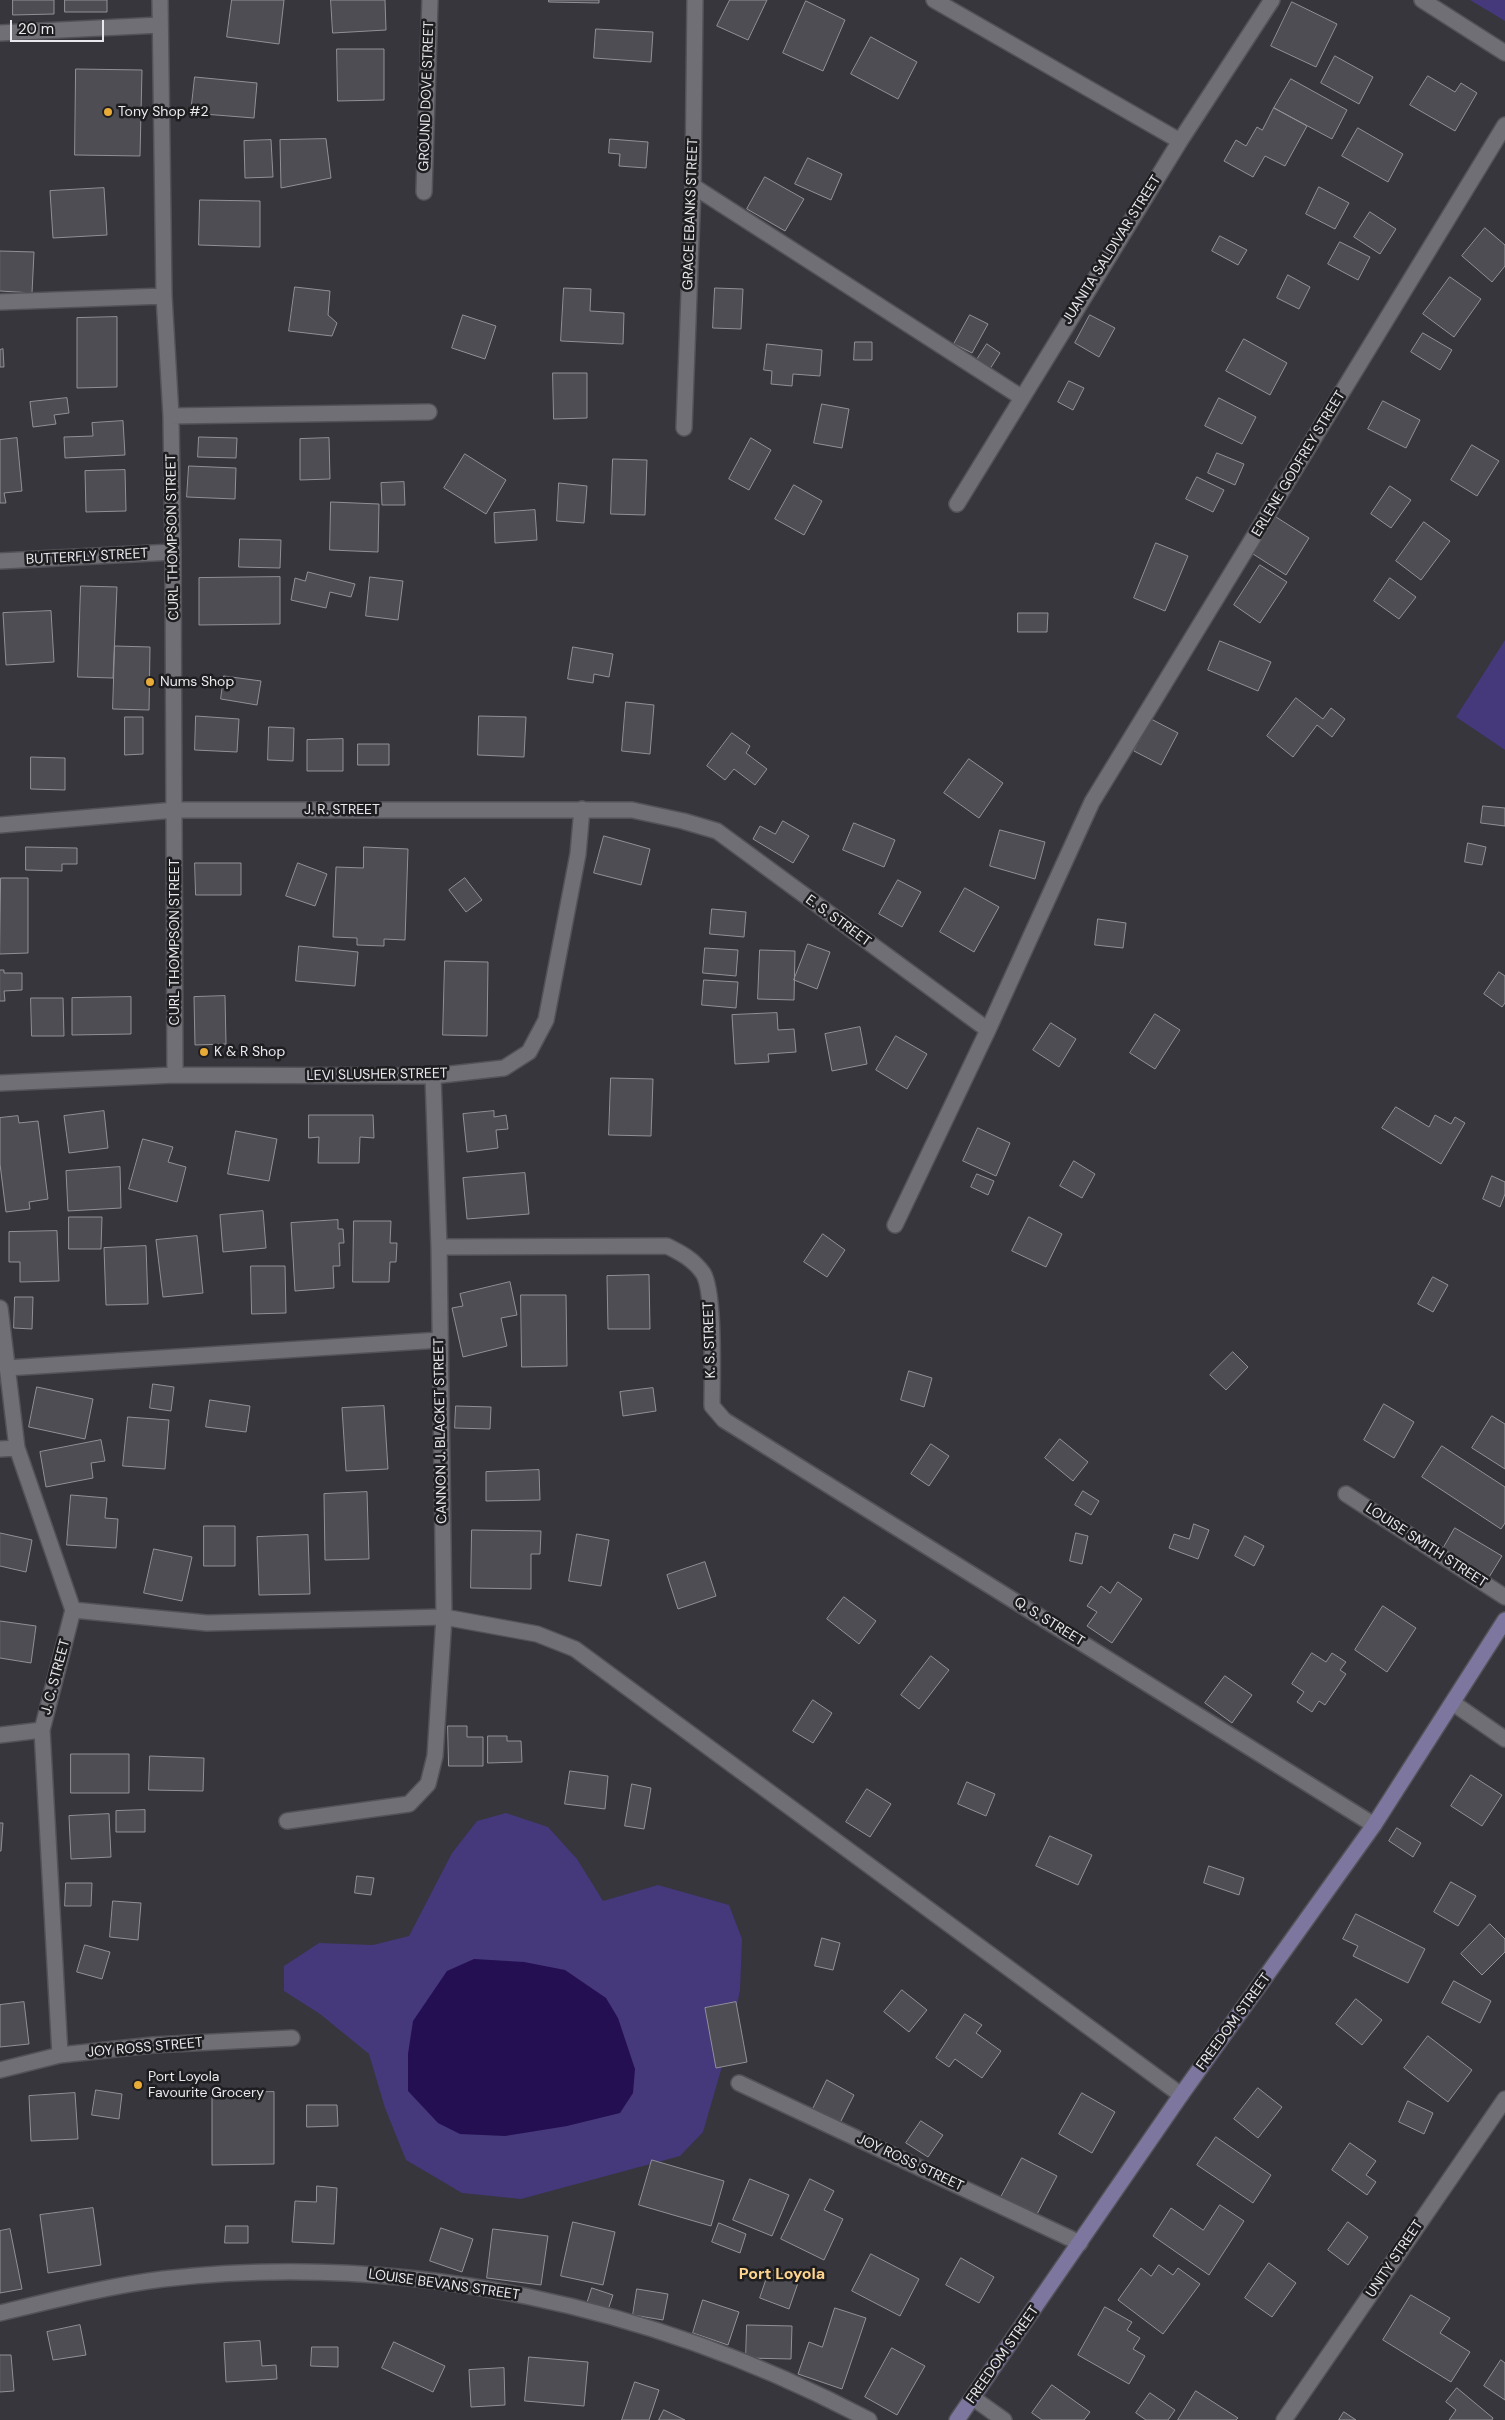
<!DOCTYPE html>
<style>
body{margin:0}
#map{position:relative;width:1505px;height:2420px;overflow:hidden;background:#36363c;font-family:"DM Sans",sans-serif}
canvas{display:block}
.scale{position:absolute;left:10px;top:20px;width:94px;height:22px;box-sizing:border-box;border:2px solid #e9e9ed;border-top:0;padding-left:6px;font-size:15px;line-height:18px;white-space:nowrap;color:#e9e9ed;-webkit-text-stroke:4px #1e1d20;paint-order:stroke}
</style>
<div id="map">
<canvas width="1505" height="2420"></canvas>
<div class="scale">20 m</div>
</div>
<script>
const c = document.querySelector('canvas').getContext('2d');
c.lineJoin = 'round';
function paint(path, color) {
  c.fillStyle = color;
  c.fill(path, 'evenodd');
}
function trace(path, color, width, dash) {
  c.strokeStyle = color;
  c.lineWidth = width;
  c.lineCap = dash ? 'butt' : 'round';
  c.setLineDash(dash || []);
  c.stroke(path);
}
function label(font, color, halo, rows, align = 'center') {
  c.font = font + ' "DM Sans",sans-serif';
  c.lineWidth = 5;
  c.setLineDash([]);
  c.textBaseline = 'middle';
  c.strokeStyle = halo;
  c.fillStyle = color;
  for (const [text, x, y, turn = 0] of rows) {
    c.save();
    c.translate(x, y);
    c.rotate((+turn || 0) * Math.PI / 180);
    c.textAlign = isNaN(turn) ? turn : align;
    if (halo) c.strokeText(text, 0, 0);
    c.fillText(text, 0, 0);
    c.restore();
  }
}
paint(new Path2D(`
 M1470,0H1505V21Z
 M1505,640V750L1456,717Z
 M506,1813L548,1827L577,1859L603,1901L658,1885L729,1905L742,1939L740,1990L732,2032L703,2132L680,2156L521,2199L462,2193L406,2160L385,2108L369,2054L320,2014L284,1991V1966L319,1943L373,1945L409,1936L452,1853L477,1821Z`), '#45387b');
paint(new Path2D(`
 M474,1959L524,1962L565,1970L606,1998L618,2018L635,2069L633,2093L620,2113L567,2126L505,2136L460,2134L438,2123L408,2091V2054L413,2021L447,1971Z`), '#240f52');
const building = new Path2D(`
 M13,0H54V14L13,15Z
 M65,0H107V12H65Z
 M232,0H284L279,44L227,37Z
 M331,0H385L386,30L333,33Z
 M549,0H599V3L549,2Z
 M730,0H767L748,40L717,26Z
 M806,1L845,20L823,71L783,53Z
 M1292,2L1337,24L1316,67L1271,46Z
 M596,29L653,32L651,62L594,58Z
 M871,37L917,62L898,99L851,74Z
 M337,49H384V100L338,101Z
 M1335,56L1373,77L1359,104L1321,83Z
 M76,69L142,70L140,156L75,155Z
 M1428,76L1455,92L1461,83L1477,93L1455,131L1410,105Z
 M195,77L257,83L254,118L191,113Z
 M1291,79L1347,110L1332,139L1274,108Z
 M1274,108L1307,126L1285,166L1265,156L1253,177L1224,161L1236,140L1246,146L1257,127L1262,130Z
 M1358,128L1403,154L1388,182L1342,156Z
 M326,139L331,178L281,188L280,140Z
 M610,139L648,142L646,168L619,166L620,154L609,153Z
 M271,140L273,177L245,178L244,141Z
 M808,158L842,174L831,200L795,184Z
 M765,177L804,199L785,231L747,209Z
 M1319,187L1349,203L1335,229L1306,214Z
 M104,188L107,235L53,238L50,191Z
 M200,200L260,201V247L199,245Z
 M1370,212L1396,229L1380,254L1354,237Z
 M1485,228L1505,245V266L1492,282L1462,256Z
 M1220,236L1247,250L1238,265L1212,251Z
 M1340,242L1370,257L1358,280L1328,264Z
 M0,251L34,252L32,293L0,291Z
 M1288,275L1310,287L1299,309L1277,298Z
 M1450,277L1481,299L1454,337L1423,314Z
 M295,287L330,291L328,315L337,323L332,336L289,331Z
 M564,288L591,289L590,311L624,313L623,344L561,341Z
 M715,288L743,289L741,329L713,328Z
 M463,315L496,326L485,359L452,348Z
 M970,315L988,324L972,353L954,344Z
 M1090,315L1115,328L1099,357L1075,343Z
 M117,317V387L77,388V318Z
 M1423,333L1452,350L1440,370L1411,352Z
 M1244,339L1287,363L1270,395L1226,371Z
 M855,342H872V360H854Z
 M767,344L822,350L820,376L793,374L792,386L771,384L772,371L764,370Z
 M987,344L1000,353L990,369L976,361Z
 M3,349L4,367H0V350Z
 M553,373H587V418L554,419Z
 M1069,381L1084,388L1073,410L1058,402Z
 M67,398L69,413L54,415L56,424L33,427L30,402Z
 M1219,398L1256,417L1242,444L1205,426Z
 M1383,401L1420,420L1406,448L1368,429Z
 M822,404L849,409L842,448L814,443Z
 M123,421L125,455L65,458L64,437L93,436L92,423Z
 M199,437L237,438L236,458L198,457Z
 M17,438L22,491L4,493L6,503H0V440Z
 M329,438L330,479L300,480V439Z
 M751,438L771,450L749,490L729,479Z
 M1472,445L1499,461L1477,496L1451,480Z
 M1217,453L1244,464L1235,485L1208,473Z
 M465,454L506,480L486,514L444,488Z
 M613,459L647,460L645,515L611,514Z
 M189,466L236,468L235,499L187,497Z
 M125,470L126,511L86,512L85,471Z
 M1197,477L1224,490L1213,512L1186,499Z
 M404,482L405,505H382L381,483Z
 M559,483L587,486L584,523L557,521Z
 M794,485L822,501L804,535L775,519Z
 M1390,486L1411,500L1391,528L1371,514Z
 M331,502L379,504L378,552L330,550Z
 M535,510L537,540L495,543L494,513Z
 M1276,517L1309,538L1286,575L1253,554Z
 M1424,522L1450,541L1421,580L1396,561Z
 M240,539L281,540L280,568L239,567Z
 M1156,543L1188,556L1165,611L1134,598Z
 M1260,565L1287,582L1260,623L1234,605Z
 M308,572L355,584L351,597L330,592L326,608L291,600L295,578L305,581Z
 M280,577V624L199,625V578Z
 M370,577L403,581L398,620L366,616Z
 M1390,578L1416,597L1399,619L1374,601Z
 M81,586L117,587L113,678L78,677Z
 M51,611L54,662L6,665L3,613Z
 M1018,613H1048L1047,632H1018Z
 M1220,641L1271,662L1258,691L1208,670Z
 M115,646L150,647L149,710L113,709Z
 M573,647L613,654L609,677L594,674L593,683L568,679Z
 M224,676L261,681L257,705L221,699Z
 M1296,698L1323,719L1331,708L1345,719L1332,737L1317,725L1293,757L1267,736Z
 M626,702L654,705L650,754L622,751Z
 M196,716L239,719L237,752L195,750Z
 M479,716L526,717L524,757L478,755Z
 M125,717H143V754L125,755Z
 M1151,719L1178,733L1161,765L1134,751Z
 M269,727L294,728L293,761L268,760Z
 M732,733L750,746L746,753L767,769L755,785L734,769L725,780L707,766Z
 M343,739V771H307V740Z
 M358,744H389V765H358Z
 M31,757L65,758V790L31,789Z
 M969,759L1003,783L979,818L944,793Z
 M1483,806L1505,808V826L1481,823Z
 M783,821L809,836L793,863L753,839L760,826L775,834Z
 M854,823L895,840L884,867L843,850Z
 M1000,830L1045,842L1035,879L990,866Z
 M604,836L650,849L641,885L594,873Z
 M1468,843L1486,847L1482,865L1465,862Z
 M26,847L77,848V864H62V871L26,870Z
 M364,847L408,849L405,940L384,939V946L357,945V938L333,937L336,867L363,868Z
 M195,863H241V895H196Z
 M298,863L327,874L315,906L286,896Z
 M1,878H28V953L0,954Z
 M465,878L482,900L466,912L449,890Z
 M898,880L921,892L902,927L879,914Z
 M965,888L999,907L974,952L940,932Z
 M712,909L746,912L744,937L710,934Z
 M1098,919L1126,923L1123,948L1095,945Z
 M808,944L830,952L817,989L794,980Z
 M299,946L358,952L355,986L296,981Z
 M705,948L738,950L736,976L703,973Z
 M760,950L795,951L794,1000L758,999Z
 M445,961L488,962L487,1036L443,1035Z
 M0,970H4V973H22V990L4,991L5,1001H0Z
 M1499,972L1505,976V1003L1502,1007L1484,994Z
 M704,980L738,982L736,1008L702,1005Z
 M225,996L226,1044L195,1045L194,997Z
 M131,997V1034L72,1035V998Z
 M31,998H63L64,1036H32Z
 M777,1013L778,1030L794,1029L796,1052L768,1054L769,1062L735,1064L732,1015Z
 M1155,1014L1180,1030L1155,1069L1130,1053Z
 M1051,1023L1076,1039L1059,1067L1033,1050Z
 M860,1027L867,1064L832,1071L825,1034Z
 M896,1036L927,1054L907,1089L876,1070Z
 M611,1078L653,1079L651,1136L609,1135Z
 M1396,1107L1429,1127L1435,1115L1451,1124L1455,1117L1465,1123L1441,1164L1382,1128Z
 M104,1111L108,1148L69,1153L64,1116Z
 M494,1111V1117L506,1115L508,1129L496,1130L498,1148L467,1152L463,1114Z
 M309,1115H373L374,1138L360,1137L359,1163H318L319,1137L309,1138Z
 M18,1116L19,1123L38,1121L48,1199L29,1202L30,1209L6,1212L0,1164V1118Z
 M978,1128L1010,1143L996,1176L963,1161Z
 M236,1131L277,1139L269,1181L228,1174Z
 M143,1139L173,1147L168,1162L186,1167L177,1202L129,1189Z
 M1074,1161L1095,1174L1082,1198L1060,1186Z
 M120,1167L121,1208L68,1211L66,1171Z
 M525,1173L529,1214L467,1219L463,1178Z
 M977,1174L994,1181L988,1195L971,1187Z
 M1492,1176L1505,1182V1194L1500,1207L1483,1199Z
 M263,1211L266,1248L223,1252L220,1215Z
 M69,1217H102L101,1249H69Z
 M1029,1217L1062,1234L1046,1267L1012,1251Z
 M338,1220V1229H343L344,1243H339L340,1266H333L334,1288L295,1291L291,1223Z
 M354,1221H391L390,1243H397L396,1262H390L389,1282H353Z
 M57,1231L59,1281L20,1282V1262H9V1232Z
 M823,1234L845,1250L827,1277L804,1262Z
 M197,1236L203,1293L163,1297L156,1240Z
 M146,1246L148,1304L106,1305L104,1248Z
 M251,1266H285L286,1313L252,1314Z
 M649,1275L650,1329H608L607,1276Z
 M1433,1277L1448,1285L1433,1312L1418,1304Z
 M510,1282L517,1315L501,1318L507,1346L463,1357L452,1308L463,1306L460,1294Z
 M521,1295H566L567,1366L522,1367Z
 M15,1297H33L32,1329L14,1328Z
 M1233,1352L1248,1367L1226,1390L1210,1375Z
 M909,1371L932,1378L924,1407L901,1400Z
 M153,1384L174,1387L171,1411L150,1408Z
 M37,1387L93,1399L85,1439L29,1427Z
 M653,1388L656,1411L623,1416L620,1392Z
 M210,1400L250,1406L246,1432L206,1427Z
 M1384,1404L1414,1422L1394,1458L1364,1440Z
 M384,1406L388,1469L346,1471L342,1408Z
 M456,1406L491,1407L490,1429L455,1428Z
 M1492,1416L1505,1424V1469L1472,1448Z
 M128,1417L169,1420L165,1469L123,1466Z
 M1060,1439L1088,1462L1073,1481L1045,1458Z
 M101,1440L105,1461L91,1463L93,1478L46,1487L40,1452Z
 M931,1444L949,1456L929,1486L911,1474Z
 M1442,1446L1505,1487V1523L1501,1529L1422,1477Z
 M539,1470L540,1500L486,1501V1472Z
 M1083,1491L1099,1501L1091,1515L1075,1505Z
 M367,1492L369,1559L325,1560L324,1494Z
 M71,1495L107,1498L105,1518L118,1519L116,1548L67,1545Z
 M1194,1524L1209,1530L1198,1559L1169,1548L1174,1534L1189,1539Z
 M204,1526H235V1566H204Z
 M1455,1528L1502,1556L1486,1582L1440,1554Z
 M472,1530L541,1531L540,1554H531V1589L471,1588Z
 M0,1533L32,1540L26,1572L0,1566Z
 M1076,1533L1088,1536L1082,1564L1070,1561Z
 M577,1534L609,1540L601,1586L569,1581Z
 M308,1535L310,1594L259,1595L257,1537Z
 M1245,1536L1264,1546L1254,1566L1235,1556Z
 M154,1549L192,1557L182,1601L144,1593Z
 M705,1562L716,1596L678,1609L667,1575Z
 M1118,1582L1142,1599L1112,1643L1087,1626L1097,1612L1087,1606L1101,1586L1110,1593Z
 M844,1597L876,1621L859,1644L827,1619Z
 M1383,1606L1416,1628L1387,1672L1355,1650Z
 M0,1621L36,1626L31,1663L0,1658Z
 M1312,1653L1326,1662L1332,1653L1346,1662L1340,1670L1346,1674L1325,1705L1319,1701L1312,1712L1297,1702L1304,1692L1292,1684Z
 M931,1656L949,1670L919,1709L901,1695Z
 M1225,1676L1252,1695L1232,1723L1205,1703Z
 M813,1700L832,1713L813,1743L793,1731Z
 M448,1726H467V1737H483V1766H449Z
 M488,1736H507V1741H521L522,1762L488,1763Z
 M71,1754H129V1793H71Z
 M150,1756L204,1758L203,1791L149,1790Z
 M570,1771L608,1776L605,1809L565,1804Z
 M1471,1775L1502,1795L1482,1826L1451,1806Z
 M967,1782L995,1794L986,1816L958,1804Z
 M632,1784L651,1788L644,1829L625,1826Z
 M867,1789L891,1804L870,1837L846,1822Z
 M145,1810V1832H116V1811Z
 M109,1814L111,1857L71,1859L69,1816Z
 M0,1823H3L1,1851H0Z
 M1397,1828L1421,1843L1413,1857L1389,1841Z
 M1050,1836L1092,1855L1078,1885L1036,1866Z
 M1209,1866L1244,1878L1239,1895L1204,1883Z
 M357,1876L374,1878L371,1895L355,1893Z
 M1451,1882L1476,1896L1458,1926L1434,1912Z
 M66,1883H92L91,1906H65Z
 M113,1901L141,1903L138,1940L110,1937Z
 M1356,1914L1425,1949L1408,1983L1353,1956L1358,1946L1343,1939Z
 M1490,1924L1505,1939V1952L1482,1975L1461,1954Z
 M822,1938L840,1943L833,1970L815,1966Z
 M85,1945L110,1952L102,1979L77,1972Z
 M1454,1981L1491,2001L1480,2023L1442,2003Z
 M902,1990L927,2010L909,2032L884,2012Z
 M1356,1999L1382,2020L1362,2045L1336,2024Z
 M24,2002L29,2044L0,2047V2005Z
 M736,2002L747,2062L716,2068L705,2008Z
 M965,2014L982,2025L976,2033L1001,2051L982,2078L955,2059L949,2067L936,2058Z
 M1428,2036L1472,2070L1448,2102L1404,2068Z
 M827,2080L854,2095L839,2125L812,2111Z
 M1258,2088L1282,2107L1258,2138L1234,2119Z
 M96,2090L122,2094L119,2119L92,2115Z
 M274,2092V2164L212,2165V2093Z
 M75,2093L78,2139L31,2141L29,2096Z
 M1082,2093L1115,2112L1092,2153L1059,2134Z
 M1408,2101L1433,2113L1424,2134L1399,2122Z
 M307,2105H337L338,2126L307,2127Z
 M921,2121L943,2135L928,2157L906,2143Z
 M1216,2137L1271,2175L1253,2203L1197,2165Z
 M1350,2143L1376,2161L1366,2175L1376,2182L1367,2195L1332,2170Z
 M1022,2158L1057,2176L1035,2218L1000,2199Z
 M652,2160L724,2181L711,2226L639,2205Z
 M750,2179L789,2195L772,2236L733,2220Z
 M810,2179L834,2191L824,2210L843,2219L824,2260L781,2239Z
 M317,2186L337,2188L334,2244L292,2242L295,2201L316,2202Z
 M1220,2205L1244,2221L1209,2275L1153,2236L1171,2208L1203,2230Z
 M93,2208L101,2265L48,2273L40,2215Z
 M573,2222L615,2232L603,2285L561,2276Z
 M1348,2222L1368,2237L1348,2265L1328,2250Z
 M719,2223L746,2234L740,2253L712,2242Z
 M226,2226H248V2243H225Z
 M441,2228L473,2239L462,2272L430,2261Z
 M10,2229L22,2289L0,2293V2231Z
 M493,2229L548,2236L541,2285L487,2278Z
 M871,2254L919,2279L900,2316L852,2291Z
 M961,2258L994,2277L979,2303L946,2285Z
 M1269,2263L1296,2283L1272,2317L1245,2298Z
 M1159,2265L1173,2275L1178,2268L1200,2284L1163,2334L1118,2300L1141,2268L1151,2276Z
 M770,2269L799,2280L789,2309L760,2298Z
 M592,2288L613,2295L607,2313L586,2307Z
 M637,2289L668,2294L663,2320L633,2315Z
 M1411,2295L1450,2318L1440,2333L1470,2352L1451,2382L1383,2340Z
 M703,2300L739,2312L728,2345L693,2333Z
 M1105,2307L1132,2322L1127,2330L1140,2338L1133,2349L1145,2356L1129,2384L1078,2355Z
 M835,2308L866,2318L842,2389L798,2374L809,2342L822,2347Z
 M80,2325L86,2355L53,2360L47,2332Z
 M747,2325L792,2326L791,2359L746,2358Z
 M260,2341L262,2366L276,2365L277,2379L226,2382L224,2343Z
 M394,2342L445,2366L433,2392L382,2368Z
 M312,2347H338V2367L311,2366Z
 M892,2348L925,2366L897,2415L865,2397Z
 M0,2355H11L14,2391L0,2392Z
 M529,2357L588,2362L584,2406L525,2401Z
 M1501,2360L1505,2363V2400L1484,2386Z
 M504,2368L505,2405L471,2407L469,2370Z
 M635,2382L659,2390L649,2420H622Z
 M1052,2385L1090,2412L1084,2420H1042L1032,2413Z
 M1457,2388L1493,2418L1492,2420H1449L1456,2410L1446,2402Z
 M1196,2391L1238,2418L1236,2420H1178Z
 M1150,2393L1175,2410L1168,2420H1146L1136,2413Z
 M664,2410L685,2420H659Z
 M1344,2412L1356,2420H1339Z`);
paint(building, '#4d4d53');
trace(building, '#919097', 1);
const street = new Path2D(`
 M160,0L164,296L171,416L173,552L175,1075
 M934,0L1180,141
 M1422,0L1505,53
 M0,33L160,25
 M693,186L1021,397
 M424,192L430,0
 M0,302L164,296
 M171,416L429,412
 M684,428L693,186L695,0
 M957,504L1180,141L1272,0
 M0,561L173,552
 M0,825L175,810H632L683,821L717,831L988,1030
 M0,1083L175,1075L433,1076L504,1068L529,1052L546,1020L578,854L582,809
 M895,1225L988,1030L1092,802L1505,125
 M439,1247L667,1246C681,1253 693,1259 703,1273C715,1291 712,1379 712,1406L724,1420L1374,1825
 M0,1308L17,1448L73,1610L42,1730L60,2055
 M7,1368L440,1340
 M0,1449L17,1448
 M1346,1494L1505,1597
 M73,1610L207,1623L444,1617L537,1634L575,1649L1181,2095
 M1453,1703L1505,1739
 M0,1735L42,1730
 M287,1821L409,1804L428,1784L435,1756L444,1617L439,1247L433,1076
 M0,2070L60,2055L153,2045L292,2038
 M739,2083L1080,2243
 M0,2313C54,2300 108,2286 163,2279C406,2251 654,2306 869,2420
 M973,2398L1004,2420
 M1284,2420L1505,2099`);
const secondary = new Path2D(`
 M957,2420L1181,2095L1374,1825L1505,1620`);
trace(street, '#535258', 18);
trace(secondary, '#535258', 18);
trace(street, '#6f6f75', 15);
trace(secondary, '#7d769e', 15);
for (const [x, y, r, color] of [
 [108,112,5,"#e8ab37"],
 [150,682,5,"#e8ab37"],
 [204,1052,5,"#e8ab37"],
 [138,2085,5,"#e8ab37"]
]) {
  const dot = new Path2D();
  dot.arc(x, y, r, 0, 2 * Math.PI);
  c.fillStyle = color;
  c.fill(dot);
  trace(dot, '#1e1d20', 2);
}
label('14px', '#e9e9ed', '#1e1d20', [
 ["GROUND DOVE STREET",427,96,-88],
 ["GRACE EBANKS STREET",691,214,-88],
 ["JUANITA SALDIVAR STREET",1112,250,-58],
 ["ERLENE GODFREY STREET",1299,464,-59],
 ["CURL THOMPSON STREET",173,537,-91],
 ["BUTTERFLY STREET",87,557,-3],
 ["J. R. STREET",342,810],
 ["E. S. STREET",838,921,36],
 ["CURL THOMPSON STREET",175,942,-90],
 ["LEVI SLUSHER STREET",377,1075,-1],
 ["K. S. STREET",710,1340,-92],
 ["CANNON J. BLACKET STREET",441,1431,-91],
 ["LOUISE SMITH STREET",1426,1546,33],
 ["Q. S. STREET",1049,1622,32],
 ["J. C. STREET",56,1677,-75],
 ["FREEDOM STREET",1234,2022,-54],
 ["JOY ROSS STREET",145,2048,-5],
 ["JOY ROSS STREET",910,2163,25],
 ["UNITY STREET",1395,2259,-56],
 ["LOUISE BEVANS STREET",444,2285,8],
 ["FREEDOM STREET",1003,2355,-55]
]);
label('14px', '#e9e9ed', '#1e1d20', [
 ["Tony Shop #2",118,112],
 ["Nums Shop",160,682],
 ["K & R Shop",214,1052],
 ["Port Loyola",148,2077],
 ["Favourite Grocery",148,2093]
], 'left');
label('bold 16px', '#fdd38d', '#1e1d20', [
 ["Port Loyola",782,2275]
]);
</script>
